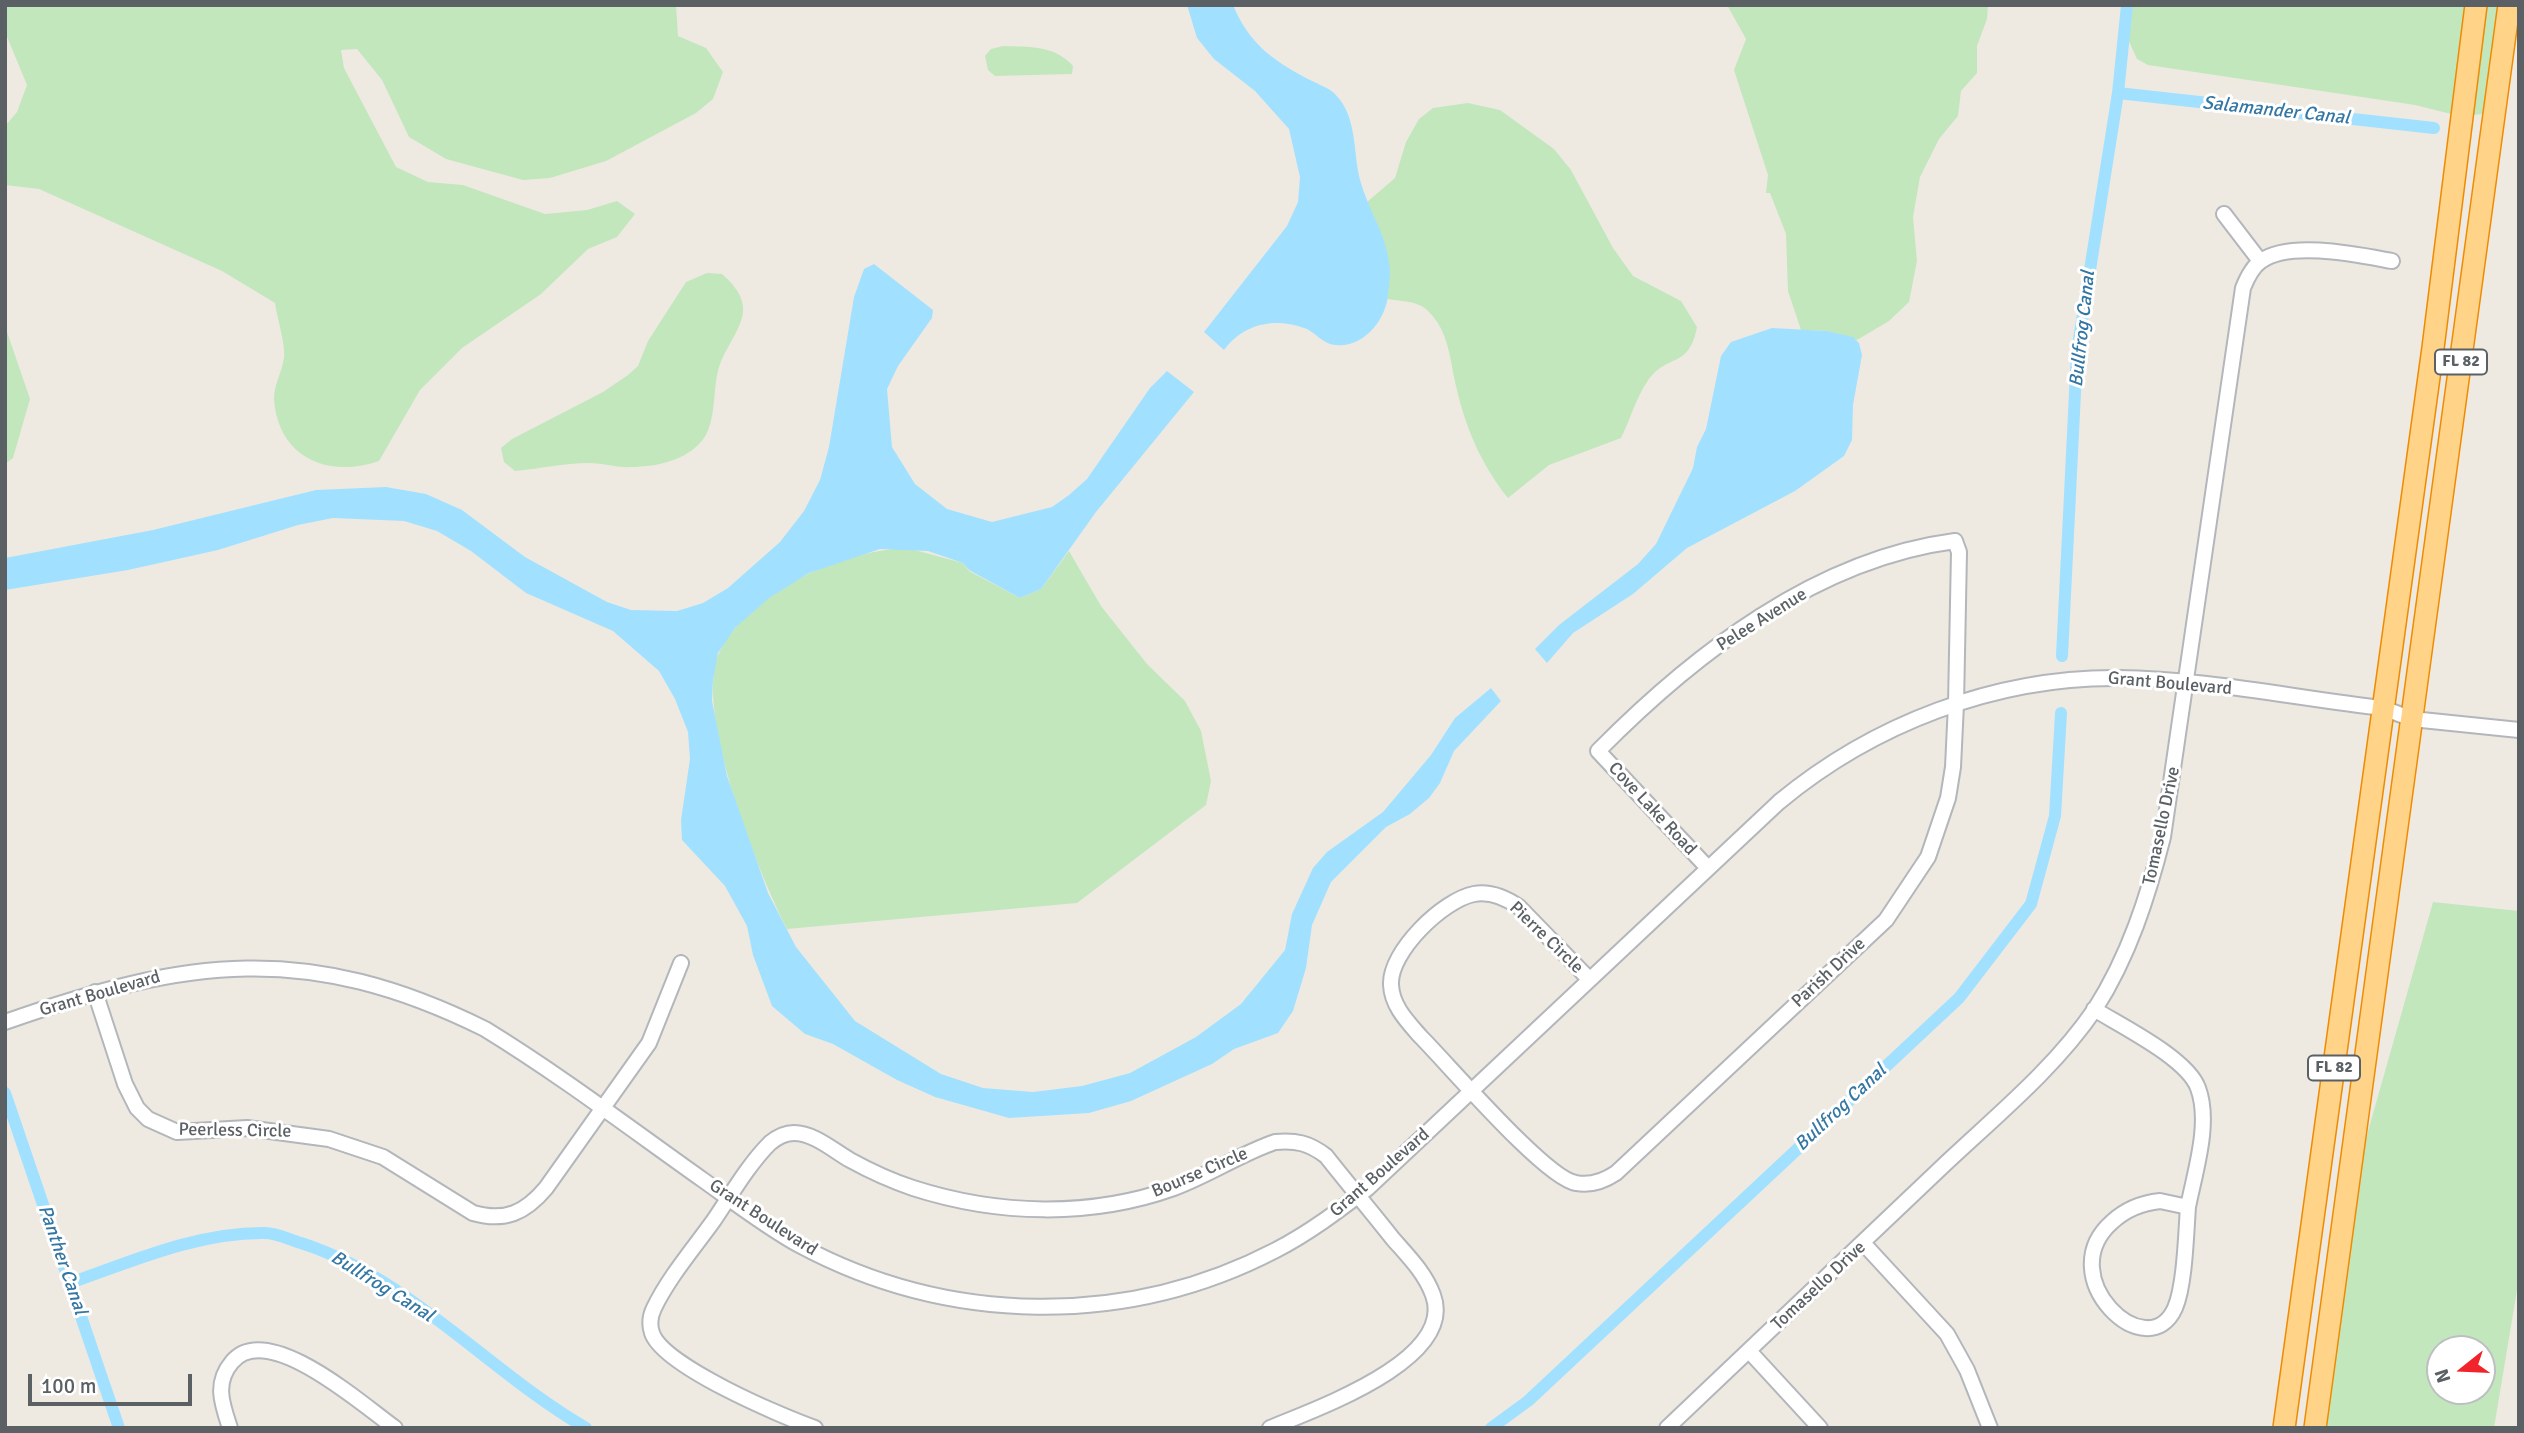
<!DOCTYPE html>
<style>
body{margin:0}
#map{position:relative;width:2524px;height:1433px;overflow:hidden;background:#eeeae2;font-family:Signika,sans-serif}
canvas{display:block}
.frame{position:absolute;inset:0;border:7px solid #5a6064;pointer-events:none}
.north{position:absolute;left:2426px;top:1335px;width:70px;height:70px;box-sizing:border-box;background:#fff;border:2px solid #bdbfc1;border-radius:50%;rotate:252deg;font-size:19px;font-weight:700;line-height:28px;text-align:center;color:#5a6064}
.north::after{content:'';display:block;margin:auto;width:24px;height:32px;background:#f2242b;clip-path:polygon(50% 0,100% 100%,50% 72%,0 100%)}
.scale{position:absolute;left:28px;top:1374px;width:164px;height:32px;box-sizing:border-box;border:4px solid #5a6064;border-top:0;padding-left:9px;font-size:21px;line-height:24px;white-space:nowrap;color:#5a6064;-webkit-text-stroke:5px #fff;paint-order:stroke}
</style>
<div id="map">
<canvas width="2524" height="1433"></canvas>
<div class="frame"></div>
<div class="north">N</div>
<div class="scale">100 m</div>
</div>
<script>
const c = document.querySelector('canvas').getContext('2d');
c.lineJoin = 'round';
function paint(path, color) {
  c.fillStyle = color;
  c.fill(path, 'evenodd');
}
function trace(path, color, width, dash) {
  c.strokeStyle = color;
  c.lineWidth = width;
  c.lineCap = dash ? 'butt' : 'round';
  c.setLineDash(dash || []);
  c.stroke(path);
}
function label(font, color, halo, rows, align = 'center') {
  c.font = font + ' Signika,sans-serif';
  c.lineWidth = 6;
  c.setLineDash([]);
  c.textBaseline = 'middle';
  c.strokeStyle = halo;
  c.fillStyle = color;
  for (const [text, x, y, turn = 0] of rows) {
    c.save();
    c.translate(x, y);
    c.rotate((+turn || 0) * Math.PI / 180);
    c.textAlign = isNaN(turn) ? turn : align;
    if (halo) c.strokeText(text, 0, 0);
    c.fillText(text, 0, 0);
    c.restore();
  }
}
paint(new Path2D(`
 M5,5H676L678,36L706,48L723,72L713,99L696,113L606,161L550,178L523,180L446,159L409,137L382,80L357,49L341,50L344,68L396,167L428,182L463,185L545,214L587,210L617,201L635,214L617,237L588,249L541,294L462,348L420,390L379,461C328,479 277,457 274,398C274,382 286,366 284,350C283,335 277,318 275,303L222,271L39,189L5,185V126L17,112L27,85L5,32Z
 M1727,5H1988L1987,19L1977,46V73L1961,91L1958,116L1939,139L1920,177L1913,217L1917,261L1909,302L1889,321L1857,340L1827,331L1801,330L1788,291L1786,234L1770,193H1766L1768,175L1734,70L1746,39Z
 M2131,5H2470L2455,115L2415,105L2148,65L2137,59L2127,37Z
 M2483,5H2502L2488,114L2468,115Z
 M1003,46C1029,47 1055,45 1073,66L1072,74L995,76L988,70L985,56L991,49Z
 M1468,103L1500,110L1554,149L1571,170L1613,248L1633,276L1681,301L1697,327C1689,370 1667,352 1647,382C1636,398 1630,420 1621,438L1549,465L1508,498C1482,466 1465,427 1456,386C1450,360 1449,331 1428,311C1419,301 1400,301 1387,299C1390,256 1385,240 1367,202L1395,178L1406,142L1419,119L1433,108Z
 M707,273L722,274C758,306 741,322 723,357C711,381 718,412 706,435C692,459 658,467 631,467C617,468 603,463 589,463C564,463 539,469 515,471L504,462L501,448L512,439L603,392L628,375L638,366L648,341L686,282Z
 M5,326L30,399L13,458L5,464Z
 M907,548L963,563L969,571L1020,598L1041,589L1069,551L1101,606L1147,664L1185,701L1201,731L1211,781L1206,805L1077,903L787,929C759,874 691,707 720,651C733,625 758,604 783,588C819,565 865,550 907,548Z
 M2433,902L2519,911V1278L2494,1428H2322L2361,1156ZM2440,1349H2482V1391H2440Z`), '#c2e7bd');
paint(new Path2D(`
 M1187,5H1233C1249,43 1271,59 1306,78C1315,83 1327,87 1334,93C1359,117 1352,154 1361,183C1369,211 1386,234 1389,263C1391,273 1389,285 1388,295C1386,319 1364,348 1336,345C1322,344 1316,332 1304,328C1274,317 1243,324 1224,350L1204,332L1287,226L1298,202L1300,177L1289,129L1255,91L1214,59L1197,38Z
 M874,264L933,310L932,318L898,366L887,389L892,447L915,484L947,509L992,522L1052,507L1069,495L1087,479L1150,388L1167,371L1194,392L1096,512L1041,589L1020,598L969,570L963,563L928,551L880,549L809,573L769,598L735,628L718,653L713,680L712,701L727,776L768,893L796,947L855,1021L941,1074L983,1088L1033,1092L1082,1086L1130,1073L1196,1037L1241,1004L1285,950L1292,914L1313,868L1327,852L1383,812L1431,755L1455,718L1491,688L1501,701L1454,751L1440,783L1429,798L1410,814L1386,827L1331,882L1312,925L1306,968L1293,1011L1278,1033L1234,1049L1212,1064L1131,1101L1089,1113L1009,1118L935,1097L897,1080L833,1044L805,1034L772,1006L753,955L747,926L725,886L682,840L681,820L690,759L688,732L675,699L659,671L613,631L526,593L471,551L437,531L404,521L333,518L298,525L218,550L128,570L5,590V558L153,530L316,490L386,487L426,494L462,510L525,557L607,602L631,610L677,611L703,603L728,588L780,542L804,511L820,480L829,447L854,297L864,269Z
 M1772,328L1827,331L1853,337L1859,343L1862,355L1853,405L1852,440L1844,456L1795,491L1687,548L1633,594L1573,633L1547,663L1535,649L1559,625L1638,564L1656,544L1693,468L1697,447L1706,429L1721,356L1731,342Z`), '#a1e1ff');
trace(new Path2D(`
 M2118,93L2434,128
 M2062,656L2077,352L2118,93L2127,5
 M5,1093L119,1428
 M70,1283C133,1261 198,1232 265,1233C277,1233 290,1240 301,1243C410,1278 489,1372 586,1428
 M1491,1428L1528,1401L1959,998L2031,904L2055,816L2061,713`), '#a1e1ff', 12);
const minor = new Path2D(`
 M2224,214L2260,261
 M1589,979L1519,907C1506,898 1491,891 1474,894C1443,900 1389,952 1391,985C1392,1006 1407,1021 1420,1036C1448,1064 1546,1179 1576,1183C1591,1186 1604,1181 1616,1173L1886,920L1928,857L1948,798L1953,767L1956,704L1959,552L1955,541C1816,559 1694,654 1598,751L1707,867
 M95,992L125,1084L137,1108L148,1119L177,1132L247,1128L329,1139L383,1157L473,1213C505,1222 525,1213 546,1188L649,1043L681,963
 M2094,1009C2121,1026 2187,1058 2198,1088C2211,1123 2195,1171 2188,1207
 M5,1022C187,958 307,941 485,1029C560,1075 631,1129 703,1180C734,1202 765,1226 799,1245C948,1325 1126,1328 1276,1250C1309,1233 1338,1211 1368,1188L1779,802C1873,724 1995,677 2118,678C2206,679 2295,698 2383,708L2412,719L2519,730
 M2160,1201L2188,1207C2186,1233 2185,1285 2175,1308C2148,1369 2050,1277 2112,1222C2126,1209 2141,1203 2160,1201Z
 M1864,1244L1947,1334L1967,1370L1990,1428
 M1750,1352L1820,1428
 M230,1428C222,1404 214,1383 232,1362C267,1319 364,1406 395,1428
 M815,1428C781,1416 663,1366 652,1333C649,1324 650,1316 654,1308C669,1277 694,1248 714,1220C731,1195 748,1165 770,1143C776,1138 785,1133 794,1133C814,1133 834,1151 850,1160C870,1171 892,1181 913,1188C997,1215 1090,1218 1174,1188C1209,1175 1240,1154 1275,1142C1296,1140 1309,1143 1326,1156C1348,1184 1371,1211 1393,1239C1408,1256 1425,1273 1433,1295C1457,1360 1315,1409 1270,1428
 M1667,1428C1759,1340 1852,1253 1944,1165C1996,1116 2055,1068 2095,1009C2129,956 2148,896 2163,837L2243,288C2247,278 2252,267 2261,261C2290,240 2359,255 2392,261`);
const highway = new Path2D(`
 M2284,1428L2433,348L2476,5
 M2315,1428L2509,5`);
trace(minor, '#b3b6ba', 18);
trace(highway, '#f08a00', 24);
trace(minor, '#fff', 14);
trace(highway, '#ffd388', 21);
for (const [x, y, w] of [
 [2461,362,52],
 [2334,1068,52]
]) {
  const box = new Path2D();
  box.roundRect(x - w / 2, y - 12.5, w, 25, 5);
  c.fillStyle = '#fff';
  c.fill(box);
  trace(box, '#5a6064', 2);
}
label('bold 16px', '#5a6064', null, [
 ["FL 82",2461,362],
 ["FL 82",2334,1068]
]);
label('18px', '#5a6064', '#fff', [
 ["Pelee Avenue",1762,620,-32],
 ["Grant Boulevard",2170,684,5],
 ["Cove Lake Road",1652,809,47],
 ["Tomasello Drive",2162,826,-78],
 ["Pierre Circle",1546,938,44],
 ["Parish Drive",1829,973,-43],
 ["Grant Boulevard",100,994,-16],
 ["Peerless Circle",235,1131,1],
 ["Bourse Circle",1200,1173,-23],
 ["Grant Boulevard",1380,1173,-41],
 ["Grant Boulevard",763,1218,33],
 ["Tomasello Drive",1819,1286,-43]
]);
label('italic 19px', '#3477a4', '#fff', [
 ["Salamander Canal",2276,111,6],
 ["Bullfrog Canal",2083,329,-84],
 ["Bullfrog Canal",1841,1108,-43],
 ["Panther Canal",62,1260,71],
 ["Bullfrog Canal",382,1287,32]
]);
</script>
